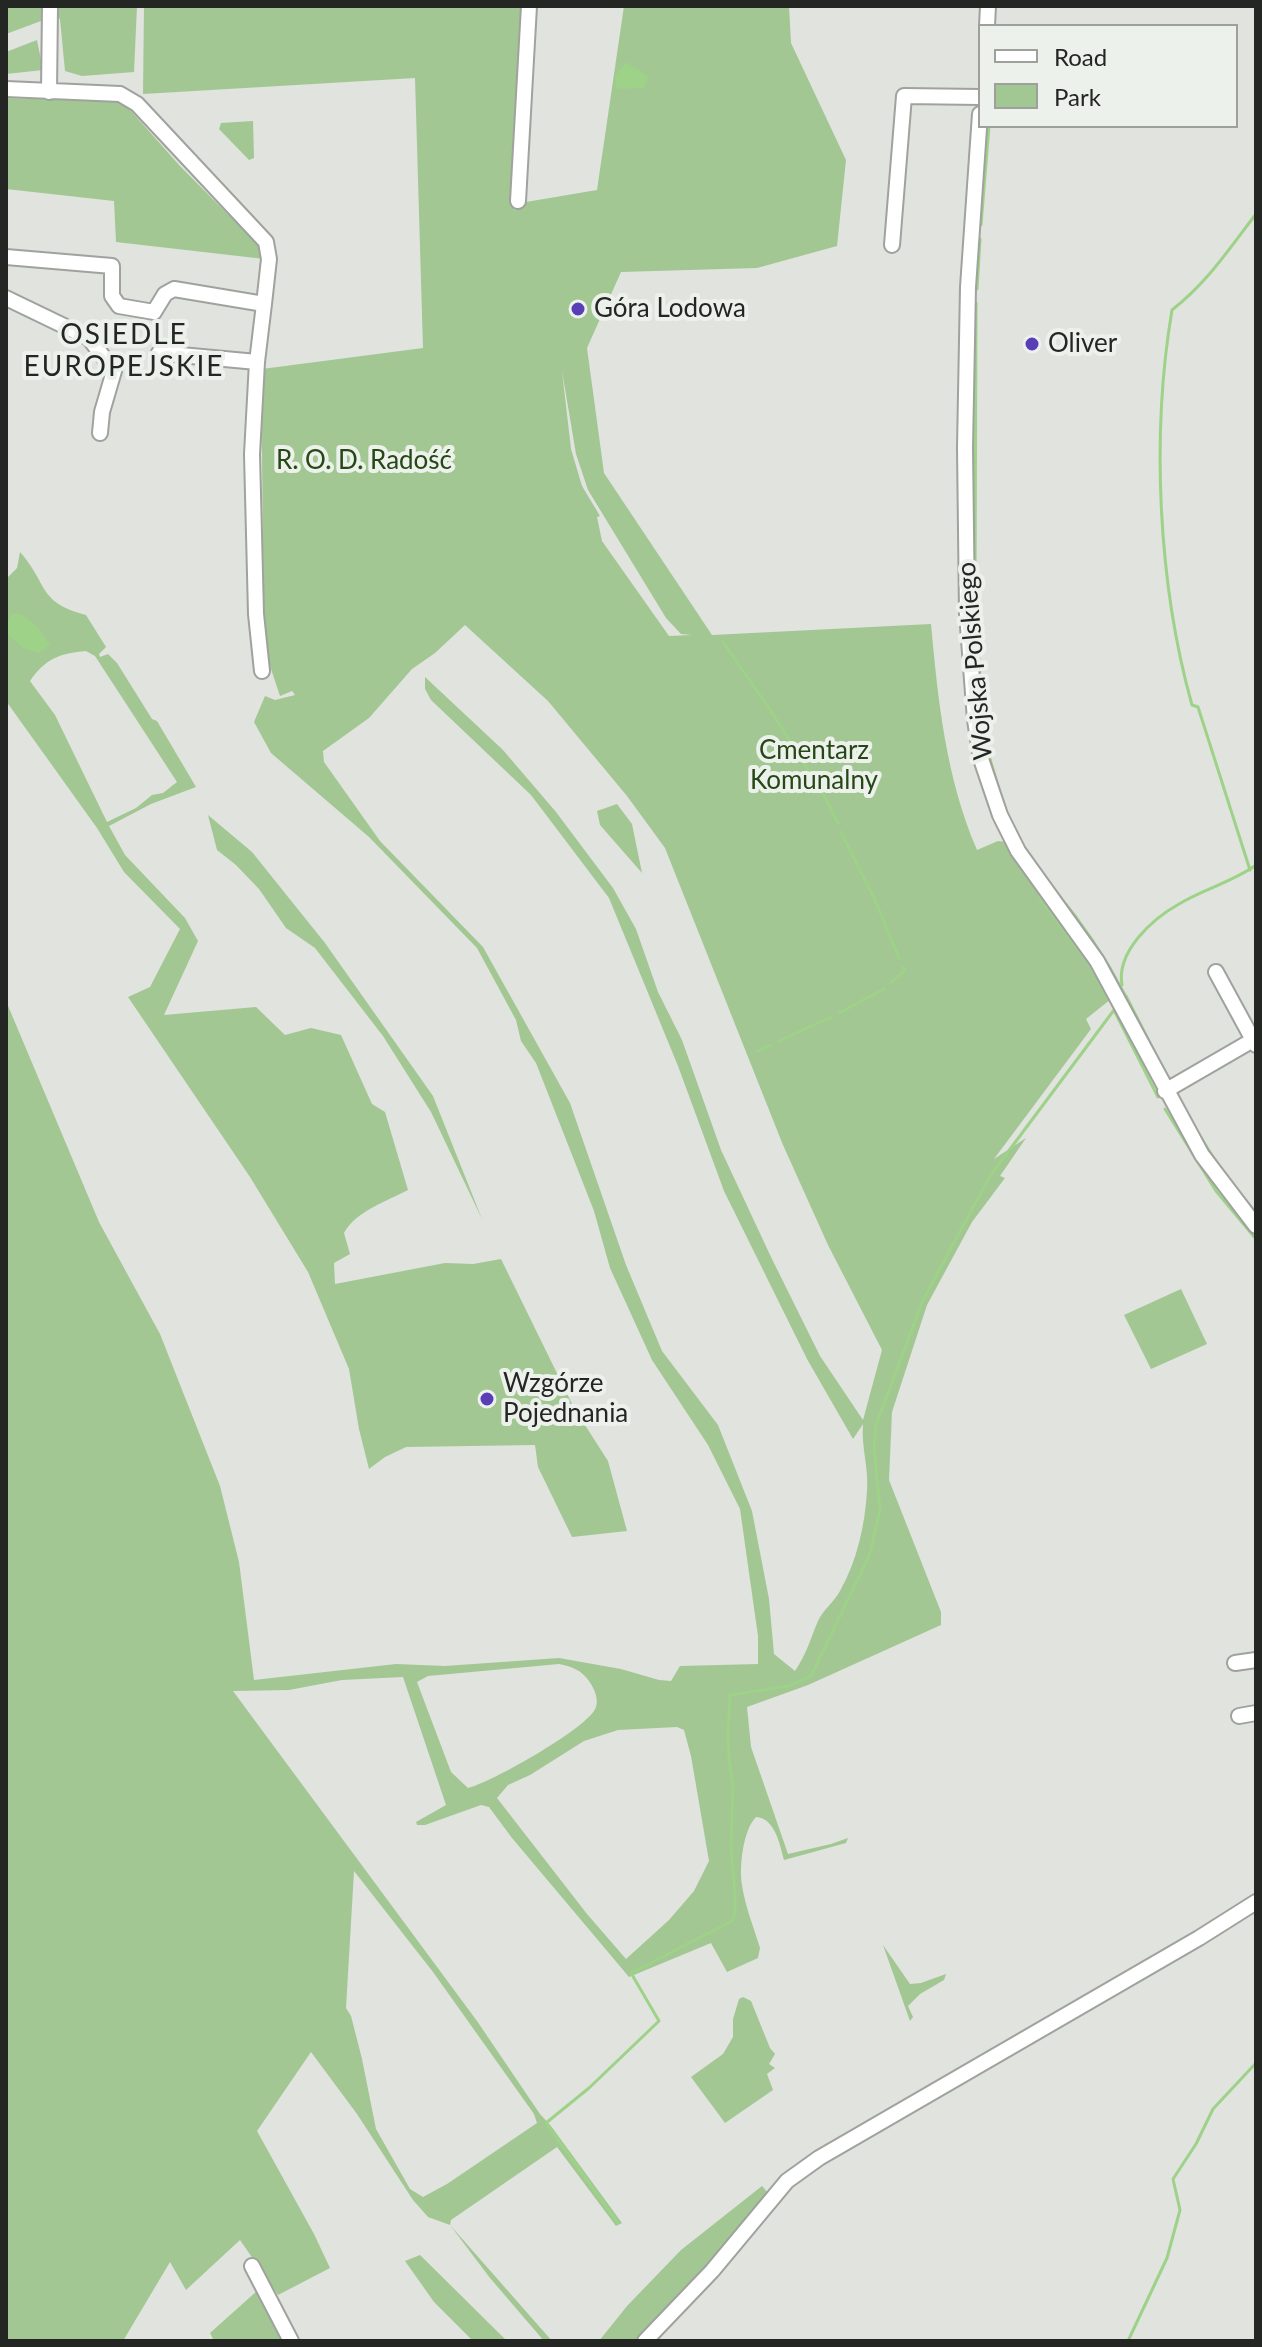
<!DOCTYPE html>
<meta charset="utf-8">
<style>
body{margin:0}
#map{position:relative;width:1262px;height:2347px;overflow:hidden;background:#e0e3de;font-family:Lato,sans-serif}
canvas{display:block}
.frame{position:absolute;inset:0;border:8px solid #242624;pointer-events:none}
.legend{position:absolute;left:978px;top:24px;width:260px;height:104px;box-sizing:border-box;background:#edf1eb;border:2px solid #9da09b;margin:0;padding:10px 14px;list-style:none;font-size:24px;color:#242624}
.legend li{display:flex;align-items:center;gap:16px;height:40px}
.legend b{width:40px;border:2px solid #9da09b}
</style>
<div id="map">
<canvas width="1262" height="2347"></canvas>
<div class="frame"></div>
<ul class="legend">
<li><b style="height:10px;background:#fff"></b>Road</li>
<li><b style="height:22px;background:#a2c793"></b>Park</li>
</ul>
</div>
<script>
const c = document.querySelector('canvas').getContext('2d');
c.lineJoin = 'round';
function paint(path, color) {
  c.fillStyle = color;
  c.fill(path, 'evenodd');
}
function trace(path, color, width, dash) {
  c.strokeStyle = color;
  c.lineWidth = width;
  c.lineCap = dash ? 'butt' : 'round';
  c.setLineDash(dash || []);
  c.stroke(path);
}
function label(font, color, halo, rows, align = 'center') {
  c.font = font + ' Lato,sans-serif';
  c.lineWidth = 8;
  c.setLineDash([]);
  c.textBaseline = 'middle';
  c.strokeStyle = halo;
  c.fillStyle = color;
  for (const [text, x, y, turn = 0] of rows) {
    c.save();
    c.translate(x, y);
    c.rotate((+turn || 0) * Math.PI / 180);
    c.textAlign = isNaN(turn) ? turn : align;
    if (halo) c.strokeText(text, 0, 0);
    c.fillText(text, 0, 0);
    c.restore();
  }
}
paint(new Path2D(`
 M6,6H41V21L6,34Z
 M55,6H137L134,72L82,76L65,71L60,19L53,15Z
 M144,6H525L514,210L526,202L597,190L624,6H789L791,43L846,160L837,246L757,268L621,272L587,348L604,473L712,635L931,624C938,701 946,778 977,850L998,841L1006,842L1083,949L1111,999L1086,1019L1091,1029L994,1159L1026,1138L1000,1176L1005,1178L972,1222L927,1305L892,1412L889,1480L941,1612V1625L808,1685L747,1707L751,1747L788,1854L831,1844L848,1838L846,1843L784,1860C780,1845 775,1818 756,1817C743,1830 739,1867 742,1885C745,1906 754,1928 760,1948L758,1958L727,1972L711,1943L629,1977L512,1838L489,1807L481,1805L425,1825H417L416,1822L446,1805L403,1677L342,1680L289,1690L233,1691L477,2021L540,2114L551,2126L622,2223L616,2226L557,2147L451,2220L450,2225L552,2341H544L490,2278L450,2225L428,2217L413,2200L357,2114L311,2052L257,2131L314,2234L330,2268L278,2295L240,2240L186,2290L170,2262L123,2341H6V1001L99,1222L160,1334L220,1486L239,1562L254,1680L396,1664L445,1666L559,1658L621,1669L659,1680L671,1681L680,1666L758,1664V1636L740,1509L708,1445L652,1360L610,1268L594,1211L536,1063L521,1041L516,1020L477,948L369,837L271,753L254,722L265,696L275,700L295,695L292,691L280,696L264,648L262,453L258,376L262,369L423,348L415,78L143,94ZM562,371L576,454L588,490L666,618L681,634L692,635L669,636L602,541L597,517L600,516L582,486L571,449ZM465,625L548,701L627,796L665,848L783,1145L828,1245L882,1350L863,1420L820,1356L771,1257L721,1150L682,1040L658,992L636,929L613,888L556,812L503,750L425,677V689L431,700L531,795L609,898L678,1066L724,1191L807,1359L853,1439L863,1424C861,1447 869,1468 867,1491C865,1525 857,1561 840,1591C834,1602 823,1610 818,1621C810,1640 807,1653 795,1671L774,1654L769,1599L752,1511L718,1425L662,1351L626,1265L570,1103L483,947L380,841L324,762L323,751L369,718L412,669L435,653ZM559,1664C565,1665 572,1667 577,1670C589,1676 603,1699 594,1711C580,1732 492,1782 468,1788L451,1772L417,1682L428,1676ZM677,1727L684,1730L691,1756L709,1861L694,1891L669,1920L626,1959L587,1914L497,1798L508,1785L530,1775L584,1741L618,1730ZM354,1871L433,1972L534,2114L537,2123L447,2184L423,2197L410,2189L376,2129L362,2059L351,2016L346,2008Z
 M37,40L43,70L6,74V52Z
 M6,98L123,102L180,166L273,260L116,242L114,201L6,189Z
 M253,121L254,158L249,160L219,129L221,123Z
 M20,552C49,585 37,602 86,615L106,647L99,654L100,657L108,654L117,663L152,719L157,721L196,787L151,804L109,826L125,855L185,918L198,941L164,1015L256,1007L285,1035L311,1028L341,1035L372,1104L385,1112L408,1190C387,1201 356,1211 344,1233L350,1254L334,1263L335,1284L445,1263L473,1264L501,1259L574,1408L608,1461L627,1531L572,1537L538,1467L535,1445L406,1447L385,1457L369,1469L359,1429L349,1369L308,1272L250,1177L128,997L150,987L180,929L124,872L97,828L6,701V579L17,568ZM86,651L95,656L177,782L163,793L152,795L136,808L107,822L55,715L30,681C45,659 60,653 86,651Z
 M617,804L632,824L642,873L600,825L597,811Z
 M208,815L252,852L325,943L433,1096L482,1219L431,1112L383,1036L315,948L286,928L259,889L236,865L217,850Z
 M1181,1289L1207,1344L1151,1369L1124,1315Z
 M883,1945L910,1984L921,1983L946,1974L944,1980L920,1994L908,2006L913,2017L910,2021Z
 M743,1997L751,2001L770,2048L775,2054L769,2064L775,2068L767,2074L773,2090L725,2123L691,2077L723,2054L733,2037V2019L739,1999Z
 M762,2186L769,2194L754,2216L638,2341H599L627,2306L681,2250Z
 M420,2255L507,2341H473L434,2302L405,2261Z
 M258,2290L284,2341H214L210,2333Z`), '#a2c793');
paint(new Path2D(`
 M626,62L649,77L644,88L616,89L615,76Z
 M13,613C30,614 41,631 50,645L39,653L24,649L6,633V623Z`), '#9dd288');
trace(new Path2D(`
 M981,225L989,126
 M977,289L980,239
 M976,303L975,594L982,711
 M723,642L769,708L825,797L838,823
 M984,727L985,738
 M986,746L1001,796
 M841,832L875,900L899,958
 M1250,870L1198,707L1192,705C1158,584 1151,434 1172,310C1207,283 1229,249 1256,214
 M1056,892C1083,924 1105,957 1125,995
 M1039,897L1088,962L1108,999
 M890,983L905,971L903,967
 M1122,985C1116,952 1152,919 1179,904C1203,889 1233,882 1256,865
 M1126,996L1155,1053
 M1114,1010L1158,1097
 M839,1013L884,989
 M779,1041L831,1017
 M758,1051L771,1045
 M1165,1109L1216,1191L1256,1239
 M1199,1135L1217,1163
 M1240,1194L1256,1213
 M618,2223L546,2123L589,2088L659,2021L631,1973L732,1921L735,1913V1895L731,1846L733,1785L729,1760L728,1732L730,1695L789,1686L811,1676L870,1554L880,1509L874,1447L876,1425L923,1300L990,1176L1114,1010
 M1128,2341L1167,2258L1180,2210L1173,2179L1196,2144L1213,2109L1256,2063`), '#9dd288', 3);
const minor = new Path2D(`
 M987,26L988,6
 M6,89L120,94L137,104L266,242L269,259L264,304
 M49,92L50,6
 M980,114L968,287L965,448L967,613L975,720L981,759L1000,815L1018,851L1097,961L1202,1155L1256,1226
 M518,201L529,6
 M892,245L904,96L980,97
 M6,257L112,266V296L119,306L154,312L165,294L174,289L264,304L257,362L159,353
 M6,298L89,338L114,371L102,412L100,433
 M257,362L252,454L256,614L262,671
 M1216,972L1253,1040
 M1165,1091L1253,1040L1256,1045
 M1235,1663L1256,1660
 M1239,1716L1256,1713
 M252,2266L291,2341
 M645,2341L712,2271L787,2181L819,2158L1199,1938L1256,1902`);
trace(minor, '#9fa29d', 18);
trace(minor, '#fff', 14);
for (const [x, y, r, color] of [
 [578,309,8,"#593fb7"],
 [1032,344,8,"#593fb7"],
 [487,1399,8,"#593fb7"]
]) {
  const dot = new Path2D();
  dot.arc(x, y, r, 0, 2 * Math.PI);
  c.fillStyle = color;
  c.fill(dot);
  trace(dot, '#edf1eb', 3);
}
label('26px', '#242624', '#edf1eb', [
 ["Góra Lodowa",594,309],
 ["Oliver",1048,344],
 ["Wzgórze",503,1384],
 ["Pojednania",503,1414]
], 'left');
label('26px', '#264816', '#edf1eb', [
 ["R. O. D. Radość",364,461],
 ["Cmentarz",814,751],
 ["Komunalny",814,781]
]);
label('26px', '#242624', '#edf1eb', [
 ["Wojska Polskiego",975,661,-95]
]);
c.letterSpacing = '2px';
label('28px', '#242624', '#edf1eb', [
 ["OSIEDLE",124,335],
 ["EUROPEJSKIE",124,367]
]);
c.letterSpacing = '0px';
</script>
